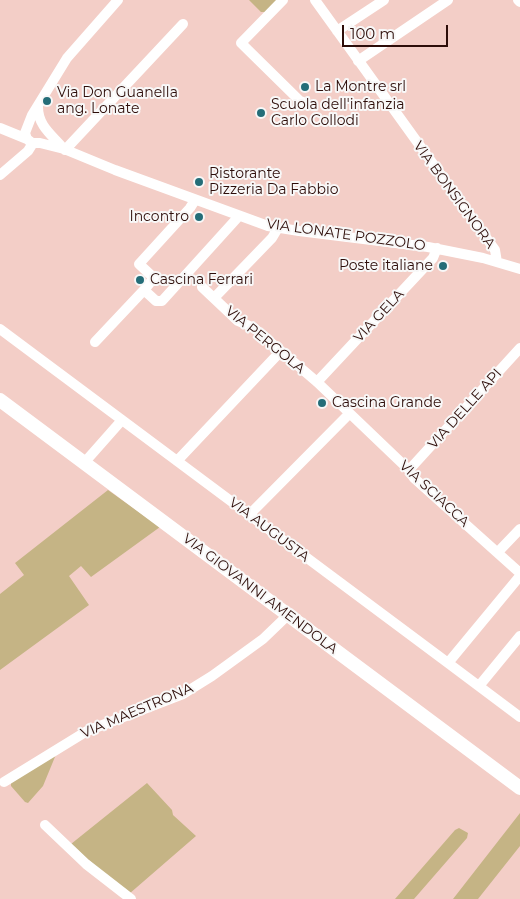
<!DOCTYPE html>
<style>
body{margin:0}
#map{position:relative;width:520px;height:899px;overflow:hidden;background:#f3cec7;font-family:Montserrat,sans-serif}
canvas{display:block}
.scale{position:absolute;left:342px;top:25px;width:106px;height:22px;box-sizing:border-box;border:2px solid #2d0d09;border-top:0;padding-left:6px;font-size:15px;line-height:18px;white-space:nowrap;color:#2d0d09;-webkit-text-stroke:4px #f8f8f8;paint-order:stroke}
</style>
<div id="map">
<canvas width="520" height="899"></canvas>
<div class="scale">100 m</div>
</div>
<script>
const c = document.querySelector('canvas').getContext('2d');
c.lineJoin = 'round';
function paint(path, color) {
  c.fillStyle = color;
  c.fill(path, 'evenodd');
}
function trace(path, color, width, dash) {
  c.strokeStyle = color;
  c.lineWidth = width;
  c.lineCap = dash ? 'butt' : 'round';
  c.setLineDash(dash || []);
  c.stroke(path);
}
function label(font, color, halo, rows, align = 'center') {
  c.font = font + ' Montserrat,sans-serif';
  c.lineWidth = 4;
  c.setLineDash([]);
  c.textBaseline = 'middle';
  c.strokeStyle = halo;
  c.fillStyle = color;
  for (const [text, x, y, turn = 0] of rows) {
    c.save();
    c.translate(x, y);
    c.rotate((+turn || 0) * Math.PI / 180);
    c.textAlign = isNaN(turn) ? turn : align;
    if (halo) c.strokeText(text, 0, 0);
    c.fillText(text, 0, 0);
    c.restore();
  }
}
paint(new Path2D(`
 M249,0H278L267,12H261Z
 M108,490L160,527L91,577L81,566L69,576L89,605L0,670V594L24,575L15,563Z
 M57,752L43,786L28,803L25,802L11,786V783Z
 M147,783L172,810L173,815L196,836L129,894L115,884L71,844Z
 M520,813V846L478,899H453Z
 M459,828L468,833L467,838L414,899H395L455,830Z`), '#c5b485');
trace(new Path2D(`
 M283,0L241,43L300,101L306,103
 M315,0L495,250L497,262
 M518,0L520,2
 M337,31L384,0
 M358,61L448,0
 M38,107C38,126 52,135 63,148
 M0,128L27,139L32,143H40L64,149L115,170L268,226L299,231L428,247L483,258L520,269
 M27,139L25,133L32,115L67,58L118,0
 M65,150L183,24
 M0,175L28,151L33,143
 M202,287L238,321L254,328L317,382L409,470L414,478L520,573
 M144,290L154,278L139,264L190,208L195,200
 M214,298L272,238L278,228
 M0,329L448,663L520,576
 M95,342L144,290L156,301H162L239,216
 M317,382L433,258L437,248
 M177,461L280,352
 M84,463L122,420
 M409,470L520,348
 M249,515L349,414
 M498,552L520,529
 M448,663L520,717
 M479,686L520,636
 M4,782L87,731L183,694L212,676L263,639L288,615
 M45,825L86,864L131,899`), '#fff', 10);
trace(new Path2D(`
 M0,400L520,788`), '#fff', 14);
for (const [x, y, r, color] of [
 [305,87,5,"#246d78"],
 [47,101,5,"#246d78"],
 [261,113,5,"#246d78"],
 [199,182,5,"#246d78"],
 [199,217,5,"#246d78"],
 [443,266,5,"#246d78"],
 [140,280,5,"#246d78"],
 [322,403,5,"#246d78"]
]) {
  const dot = new Path2D();
  dot.arc(x, y, r, 0, 2 * Math.PI);
  c.fillStyle = color;
  c.fill(dot);
  trace(dot, '#f8f8f8', 2);
}
label('14px', '#2d0d09', '#f8f8f8', [
 ["La Montre srl",315,87],
 ["Via Don Guanella",57,93],
 ["ang. Lonate",57,109],
 ["Scuola dell'infanzia",271,105],
 ["Carlo Collodi",271,121],
 ["Ristorante",209,174],
 ["Pizzeria Da Fabbio",209,190],
 ["Incontro",189,217,"right"],
 ["Poste italiane",433,266,"right"],
 ["Cascina Ferrari",150,280],
 ["Cascina Grande",332,403]
], 'left');
label('14px', '#2d0d09', '#f8f8f8', [
 ["VIA BONSIGNORA",454,195,54],
 ["VIA LONATE POZZOLO",346,235,8],
 ["VIA GELA",379,316,-47],
 ["VIA PERGOLA",265,340,39],
 ["VIA DELLE API",465,409,-48],
 ["VIA SCIACCA",434,494,43],
 ["VIA AUGUSTA",269,530,37],
 ["VIA GIOVANNI AMENDOLA",260,594,37],
 ["VIA MAESTRONA",137,711,-23]
]);
</script>
